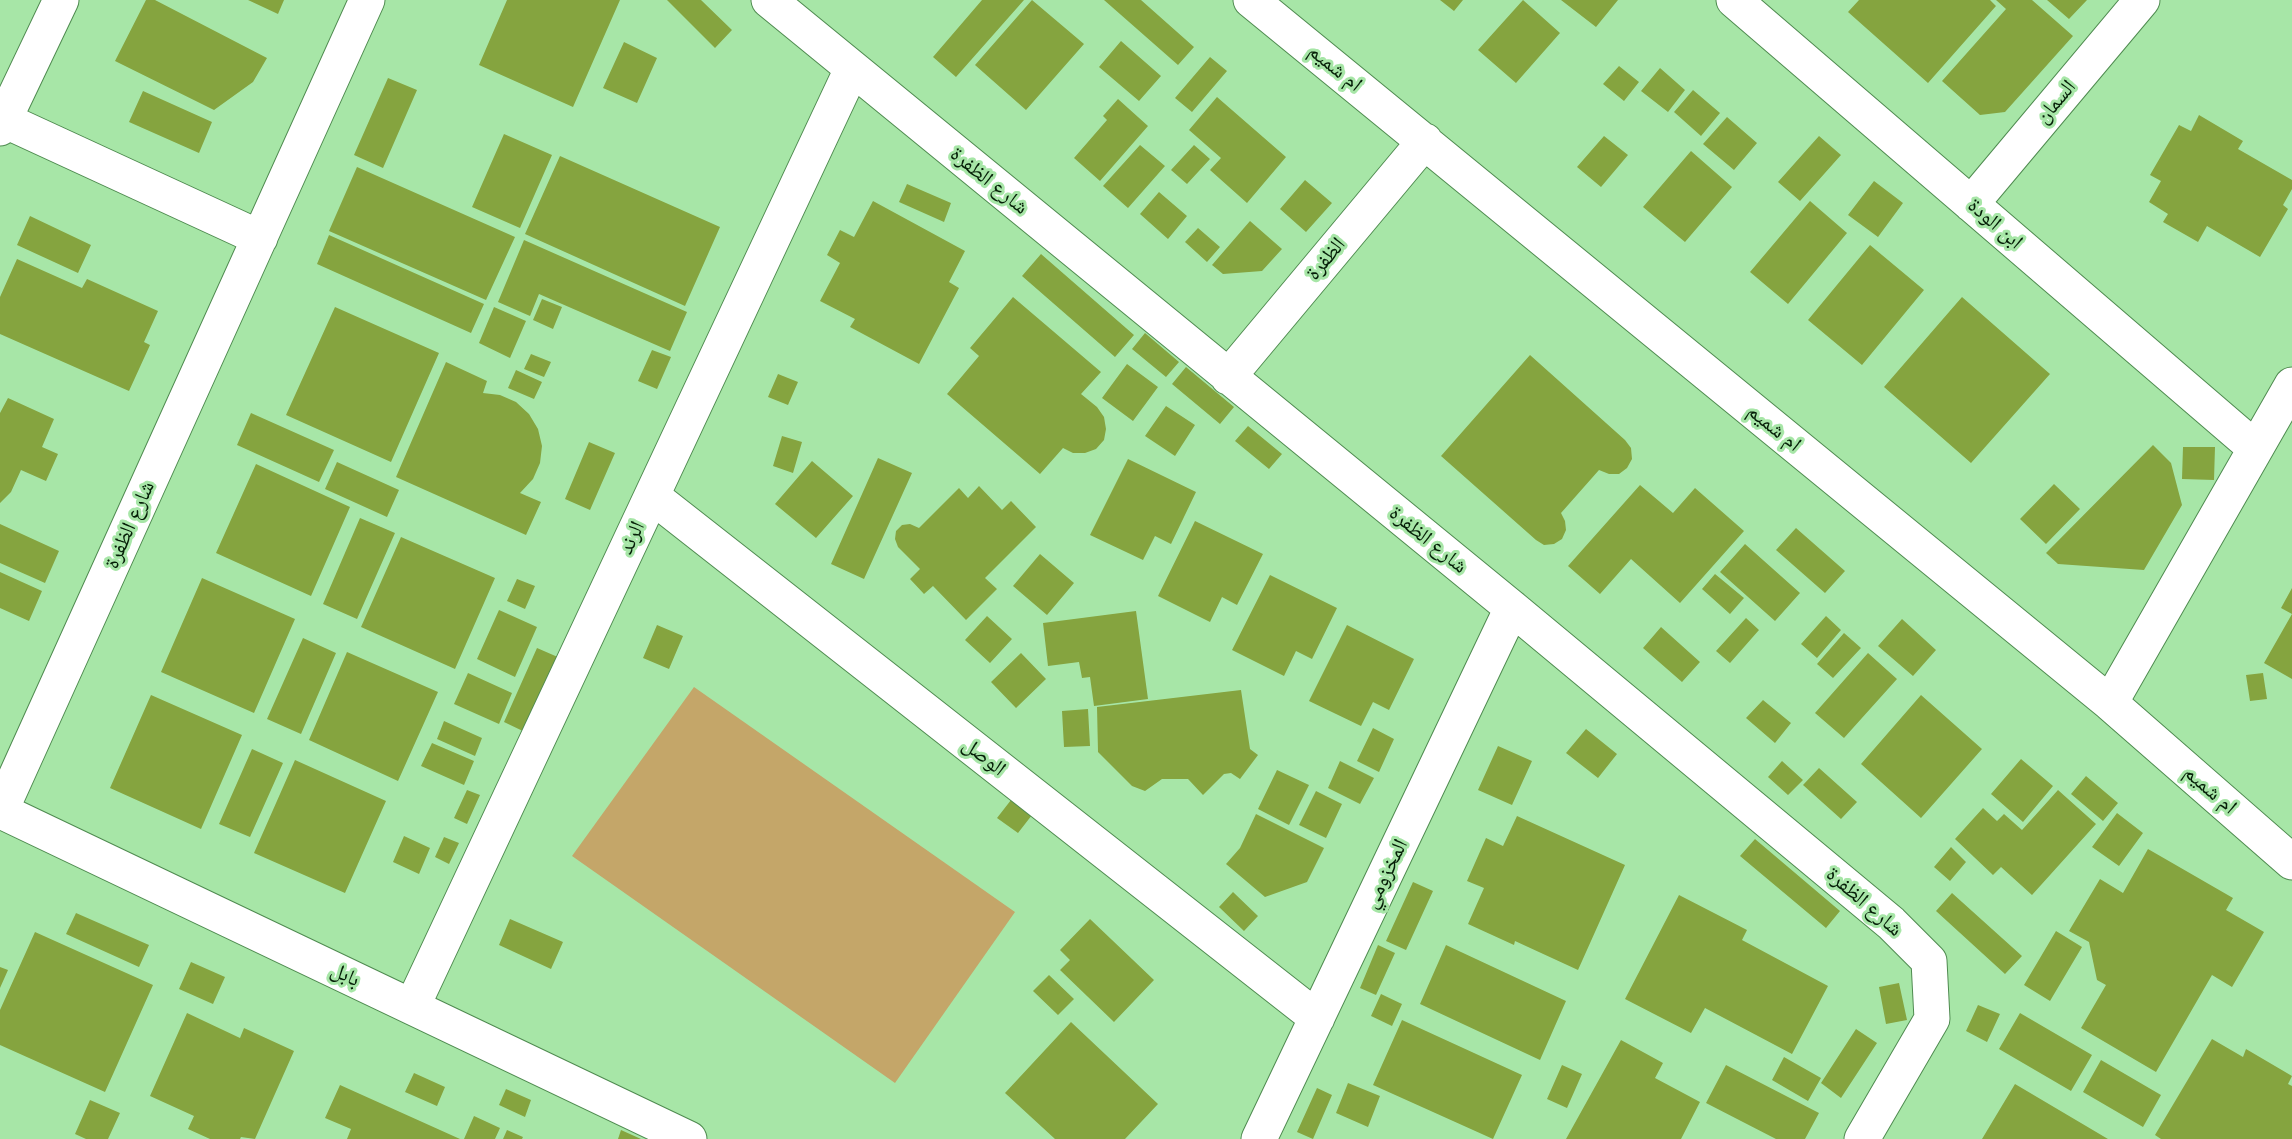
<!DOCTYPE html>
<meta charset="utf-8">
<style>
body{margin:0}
canvas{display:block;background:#a7e6a7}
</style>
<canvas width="2292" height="1139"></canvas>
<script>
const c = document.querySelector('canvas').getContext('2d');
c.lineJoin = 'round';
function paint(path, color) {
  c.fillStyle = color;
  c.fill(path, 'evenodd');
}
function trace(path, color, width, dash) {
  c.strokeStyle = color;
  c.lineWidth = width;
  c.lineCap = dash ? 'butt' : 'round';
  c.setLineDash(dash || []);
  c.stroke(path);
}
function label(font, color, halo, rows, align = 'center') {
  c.font = font + ' "Noto Serif","Noto Naskh Arabic",serif';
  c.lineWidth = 6;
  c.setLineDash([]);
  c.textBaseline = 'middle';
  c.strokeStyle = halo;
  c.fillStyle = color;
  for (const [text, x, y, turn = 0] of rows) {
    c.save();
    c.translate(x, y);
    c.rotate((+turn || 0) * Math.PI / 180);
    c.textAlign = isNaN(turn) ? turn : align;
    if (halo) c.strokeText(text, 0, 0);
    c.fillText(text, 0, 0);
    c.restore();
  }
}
paint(new Path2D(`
 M694,687L1015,912L895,1083L572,856Z`), '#c4a669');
paint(new Path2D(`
 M146,0H155L267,58L253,82L214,110L115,61Z
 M248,0H284L278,14Z
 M507,0H620L573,107L479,65Z
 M667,0H701L732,30L715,48Z
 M982,0H1024L956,77L933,57Z
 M1032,0L1084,44L1026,110L975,65Z
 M1104,0H1141L1194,47L1178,65Z
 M1440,0H1463L1454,11Z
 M1523,0L1560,33L1516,83L1478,50Z
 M1561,0H1618L1596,27Z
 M1859,0H1990L1996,6L1928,83L1848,12Z
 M1996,0H2032L2073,36L2005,112L1980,115L1942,81L2006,9Z
 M2047,0H2087L2069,19Z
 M1121,41L1161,76L1139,101L1099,67Z
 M624,42L657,58L637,103L603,88Z
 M1210,57L1227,71L1192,112L1175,98Z
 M1619,66L1639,82L1624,101L1603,84Z
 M1660,68L1685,90L1668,112L1641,91Z
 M388,78L417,90L383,168L354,155Z
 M1693,90L1720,113L1701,136L1674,112Z
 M143,91L212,122L199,153L129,122Z
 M1217,97L1286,157L1247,203L1210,170L1221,158L1189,130Z
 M1118,99L1148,126L1100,181L1074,158L1107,120L1103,116Z
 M2199,115L2243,141L2238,149L2292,180V189L2283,205L2288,209L2260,257L2207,226L2198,242L2163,222L2168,214L2149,202L2161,181L2150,175L2179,125L2191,131Z
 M1727,117L1757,143L1734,170L1703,144Z
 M504,134L552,155L520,228L472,207Z
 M1604,136L1628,155L1601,187L1577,167Z
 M1819,136L1841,155L1800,201L1778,182Z
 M1140,145L1165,166L1128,208L1103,186Z
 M1194,145L1210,159L1187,184L1171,170Z
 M1691,151L1732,187L1685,242L1643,207Z
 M560,156L720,227L685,306L525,234Z
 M357,167L515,237L486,300L329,231Z
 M1305,180L1332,203L1306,232L1280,209Z
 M1874,181L1903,203L1878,237L1848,215Z
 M907,184L951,203L944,222L899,202Z
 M1159,192L1187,216L1168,239L1140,214Z
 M873,201L965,251L949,282L959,288L919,364L850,327L855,319L820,301L840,263L827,255L840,230L854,237Z
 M1810,201L1847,233L1788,304L1750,272Z
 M30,216L91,245L78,273L17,245Z
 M1250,221L1282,249L1262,271L1223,274L1212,265Z
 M1198,228L1220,247L1207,262L1185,242Z
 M329,235L484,304L471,333L317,264Z
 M524,240L687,312L670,351L539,294L530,316L498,302Z
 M1870,245L1924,290L1862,365L1808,320Z
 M1041,254L1134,335L1115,357L1022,276Z
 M17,259L82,288L87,279L158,311L144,342L150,345L129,391L0,334V297Z
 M1013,297L1101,372L1081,394L1097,407L1104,417L1106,429L1104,440L1096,449L1085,453H1073L1063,448L1040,474L947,394L979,356L970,348Z
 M1962,297L2050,374L1971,463L1884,387Z
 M542,299L562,307L553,329L533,320Z
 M335,307L439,353L391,462L286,415Z
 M494,307L526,321L510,358L479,343Z
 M1145,333L1179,362L1166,377L1132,349Z
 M652,350L671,357L657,389L638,381Z
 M531,354L551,362L544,377L524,369Z
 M1530,355L1625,440L1631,448L1632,459L1627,468L1619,474H1609L1599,470L1561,513L1565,521L1566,530L1562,539L1554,544L1544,545L1536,540L1441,456Z
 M446,362L487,381L483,393L500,395L516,402L529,414L538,429L542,446L540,463L533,479L520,493L541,502L526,535L396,477Z
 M1127,364L1158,387L1133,421L1102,398Z
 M1186,367L1234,407L1220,424L1172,384Z
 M516,370L542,382L534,399L508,388Z
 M778,374L798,382L788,405L768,397Z
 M8,398L54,419L42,447L58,454L46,481L21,470L11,492L0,503V413Z
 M1166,406L1195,425L1175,456L1145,436Z
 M251,413L334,450L319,482L237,445Z
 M1248,426L1282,454L1269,469L1235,441Z
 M782,436L802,442L793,473L773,466Z
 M589,442L615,453L590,510L565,499Z
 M2153,445L2171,463L2182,505L2144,570L2058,564L2046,553Z
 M2183,447H2215L2214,480L2182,479Z
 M878,458L912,473L864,579L831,564Z
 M1128,459L1196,492L1171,544L1155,536L1143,560L1090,535Z
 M812,461L853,496L816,538L775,504Z
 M337,462L399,490L387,517L325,489Z
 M256,464L350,507L311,596L216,553Z
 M2054,484L2080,509L2046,544L2020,519Z
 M1640,485L1673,513L1695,488L1744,531L1680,603L1631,559L1600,594L1568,566Z
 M979,486L1002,510L1011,501L1036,527L985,578L997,589L966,620L933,586L924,594L910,579L920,569L898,547L895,539L896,531L902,525L910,524L919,528L959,488L968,498Z
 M360,518L395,533L357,619L323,604Z
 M1195,521L1263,554L1237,605L1222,597L1210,622L1158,596Z
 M0,524L59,551L45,583L0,563Z
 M1796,528L1845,571L1825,593L1776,550Z
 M401,537L495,578L455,669L361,627Z
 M1745,544L1800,593L1775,621L1720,572Z
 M1040,554L1074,583L1047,615L1013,586Z
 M0,572L42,591L29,621L0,608Z
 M1715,574L1744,598L1730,614L1702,589Z
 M1270,575L1337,608L1312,659L1296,651L1284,676L1232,650Z
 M202,578L295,619L254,713L161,672Z
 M517,579L535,586L525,609L507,601Z
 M2292,588V679L2264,663L2292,614L2281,608Z
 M499,610L537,627L515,677L477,659Z
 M1136,611L1148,699L1094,706L1090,677L1082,678L1079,662L1048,666L1043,623Z
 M987,616L1012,639L990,663L965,640Z
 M1826,616L1841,630L1817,658L1801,644Z
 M1746,618L1759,630L1730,663L1716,651Z
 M1902,619L1936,650L1913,676L1878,646Z
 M657,625L683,636L669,669L643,658Z
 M1347,625L1414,659L1389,710L1373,702L1361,726L1309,701Z
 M1661,627L1700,662L1682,682L1643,648Z
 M1844,633L1861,648L1833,678L1817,664Z
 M303,638L336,653L301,734L267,719Z
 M537,648L560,658L527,733L504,722Z
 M347,652L438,692L398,781L309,740Z
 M1021,653L1046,679L1016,708L991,682Z
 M1868,653L1897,679L1844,738L1815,713Z
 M468,673L512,693L499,724L454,704Z
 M2263,673L2267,699L2250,701L2246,675Z
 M1241,690L1250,749L1258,755L1240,779L1231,773L1224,774L1203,795L1188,779H1162L1145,791L1132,786L1098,752L1097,707Z
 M151,695L242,735L201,829L110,788Z
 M1921,695L1982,749L1921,818L1861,764Z
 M1763,700L1791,723L1775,743L1746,718Z
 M1088,709L1090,746L1064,747L1062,711Z
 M444,721L482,738L475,756L437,739Z
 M1373,728L1394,739L1379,772L1357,761Z
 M1586,729L1617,754L1598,778L1566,753Z
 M432,743L474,761L464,785L421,766Z
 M1498,746L1532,761L1512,805L1478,790Z
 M252,749L283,763L250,837L219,824Z
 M2021,759L2053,786L2023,822L1991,794Z
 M295,760L386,801L345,893L254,853Z
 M1340,761L1374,778L1360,804L1328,788Z
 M1782,761L1803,780L1788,795L1768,777Z
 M1819,768L1857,802L1841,819L1803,785Z
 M1277,770L1309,785L1289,825L1258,809Z
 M2086,776L2118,803L2103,821L2071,794Z
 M467,790L480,795L467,824L454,818Z
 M2058,790L2096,824L2032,895L2001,867L1993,875L1955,839L1983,808L1997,821L2004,814L2022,830Z
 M1316,791L1342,804L1326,838L1299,825Z
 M1011,800L1032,815L1018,833L997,818Z
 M2117,813L2143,833L2119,866L2092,847Z
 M1256,814L1324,848L1307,882L1265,897L1226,864L1240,848Z
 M1517,816L1625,865L1578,970L1515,941L1514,945L1468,924L1484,888L1467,881L1486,838L1503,846Z
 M404,836L430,848L419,874L393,862Z
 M444,837L459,843L449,864L435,857Z
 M1755,839L1840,911L1826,928L1740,856Z
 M1951,847L1966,862L1950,881L1934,867Z
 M2148,849L2233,898L2226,910L2264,932L2232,987L2212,975L2156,1072L2081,1028L2106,985L2097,980L2089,942L2069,931L2100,879L2123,893Z
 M1413,882L1433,891L1406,950L1386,941Z
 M1233,892L1258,916L1244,931L1219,907Z
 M1952,893L2022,956L2005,974L1936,911Z
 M1679,895L1747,930L1742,940L1828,986L1792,1054L1705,1008L1691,1033L1625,999Z
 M76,913L149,945L139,967L66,934Z
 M510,919L563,942L551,969L499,945Z
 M1090,919L1154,980L1114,1022L1060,970L1070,960L1060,950Z
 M2056,931L2082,947L2050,1001L2024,985Z
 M35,932L153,985L105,1092L0,1045V1010Z
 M1378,945L1395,953L1376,995L1360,988Z
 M1446,945L1566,1001L1540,1060L1420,1004Z
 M191,962L225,977L213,1004L179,989Z
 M0,967L8,970L0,988Z
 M1049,975L1074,999L1058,1015L1033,991Z
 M1899,983L1907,1020L1886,1024L1879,987Z
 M1381,994L1402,1004L1392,1026L1371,1016Z
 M1978,1005L2000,1014L1987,1042L1966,1031Z
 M187,1013L240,1038L244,1028L294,1051L255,1139L241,1137L240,1139H210L188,1129L194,1116L150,1096Z
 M2020,1013L2092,1055L2071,1091L1999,1049Z
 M1402,1020L1522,1075L1493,1139L1373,1085Z
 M1071,1022L1158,1104L1125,1139H1055L1005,1093Z
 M1856,1029L1877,1043L1841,1098L1821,1083Z
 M2212,1039L2243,1057L2246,1049L2292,1076L2288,1084L2292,1086V1139H2161L2155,1135Z
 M1621,1040L1663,1063L1655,1078L1700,1102L1681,1139H1566Z
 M1784,1057L1821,1078L1808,1101L1772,1080Z
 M2101,1060L2161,1095L2143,1127L2083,1092Z
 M1562,1065L1582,1074L1567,1108L1547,1099Z
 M1726,1065L1819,1113L1805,1139H1776L1706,1103Z
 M414,1073L445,1087L437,1106L405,1092Z
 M1348,1083L1380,1096L1368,1127L1336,1113Z
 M2015,1084L2108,1139H1982Z
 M340,1085L460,1139H347L351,1129L325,1118Z
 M1317,1088L1332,1095L1313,1139L1297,1132Z
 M506,1089L531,1100L525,1117L499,1105Z
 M90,1100L120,1113L108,1139H86L75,1134Z
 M474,1116L500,1128L495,1139H464Z
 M507,1130L523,1137L522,1139H503Z
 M621,1130L641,1139H618Z`), '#85a43f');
const minor = new Path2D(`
 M769,0L1512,608L1891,923L1929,961L1932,1019L1862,1139
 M1251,0L2110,703L2292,862
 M1734,0L2255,448
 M4,120L260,238
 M0,128L61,0
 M1971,204L2142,0
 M1228,377L1425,141
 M652,496L1317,1018
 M2110,703L2292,385
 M1,811L689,1139
 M0,812L367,0
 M412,1007L852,69
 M1259,1139L1512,608`);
trace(minor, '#4f8b50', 37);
trace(minor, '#fff', 35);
label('21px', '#051e07', '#a7e6a7', [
 ["ام شميم",1335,68,39],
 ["السمان",2056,102,-50],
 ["شارع الظفرة",989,181,39],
 ["ابن الودة",1995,224,41],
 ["الظفرة",1326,259,-50],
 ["ام شميم",1774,428,39],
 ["شارع الظفرة",130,525,-66],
 ["الرند",632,538,-65],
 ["شارع الظفرة",1428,540,39],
 ["الوصل",984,757,38],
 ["ام شميم",2210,790,41],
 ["المخزومي",1386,874,-64],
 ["شارع الظفرة",1864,902,41],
 ["بابل",345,975,25]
]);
</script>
